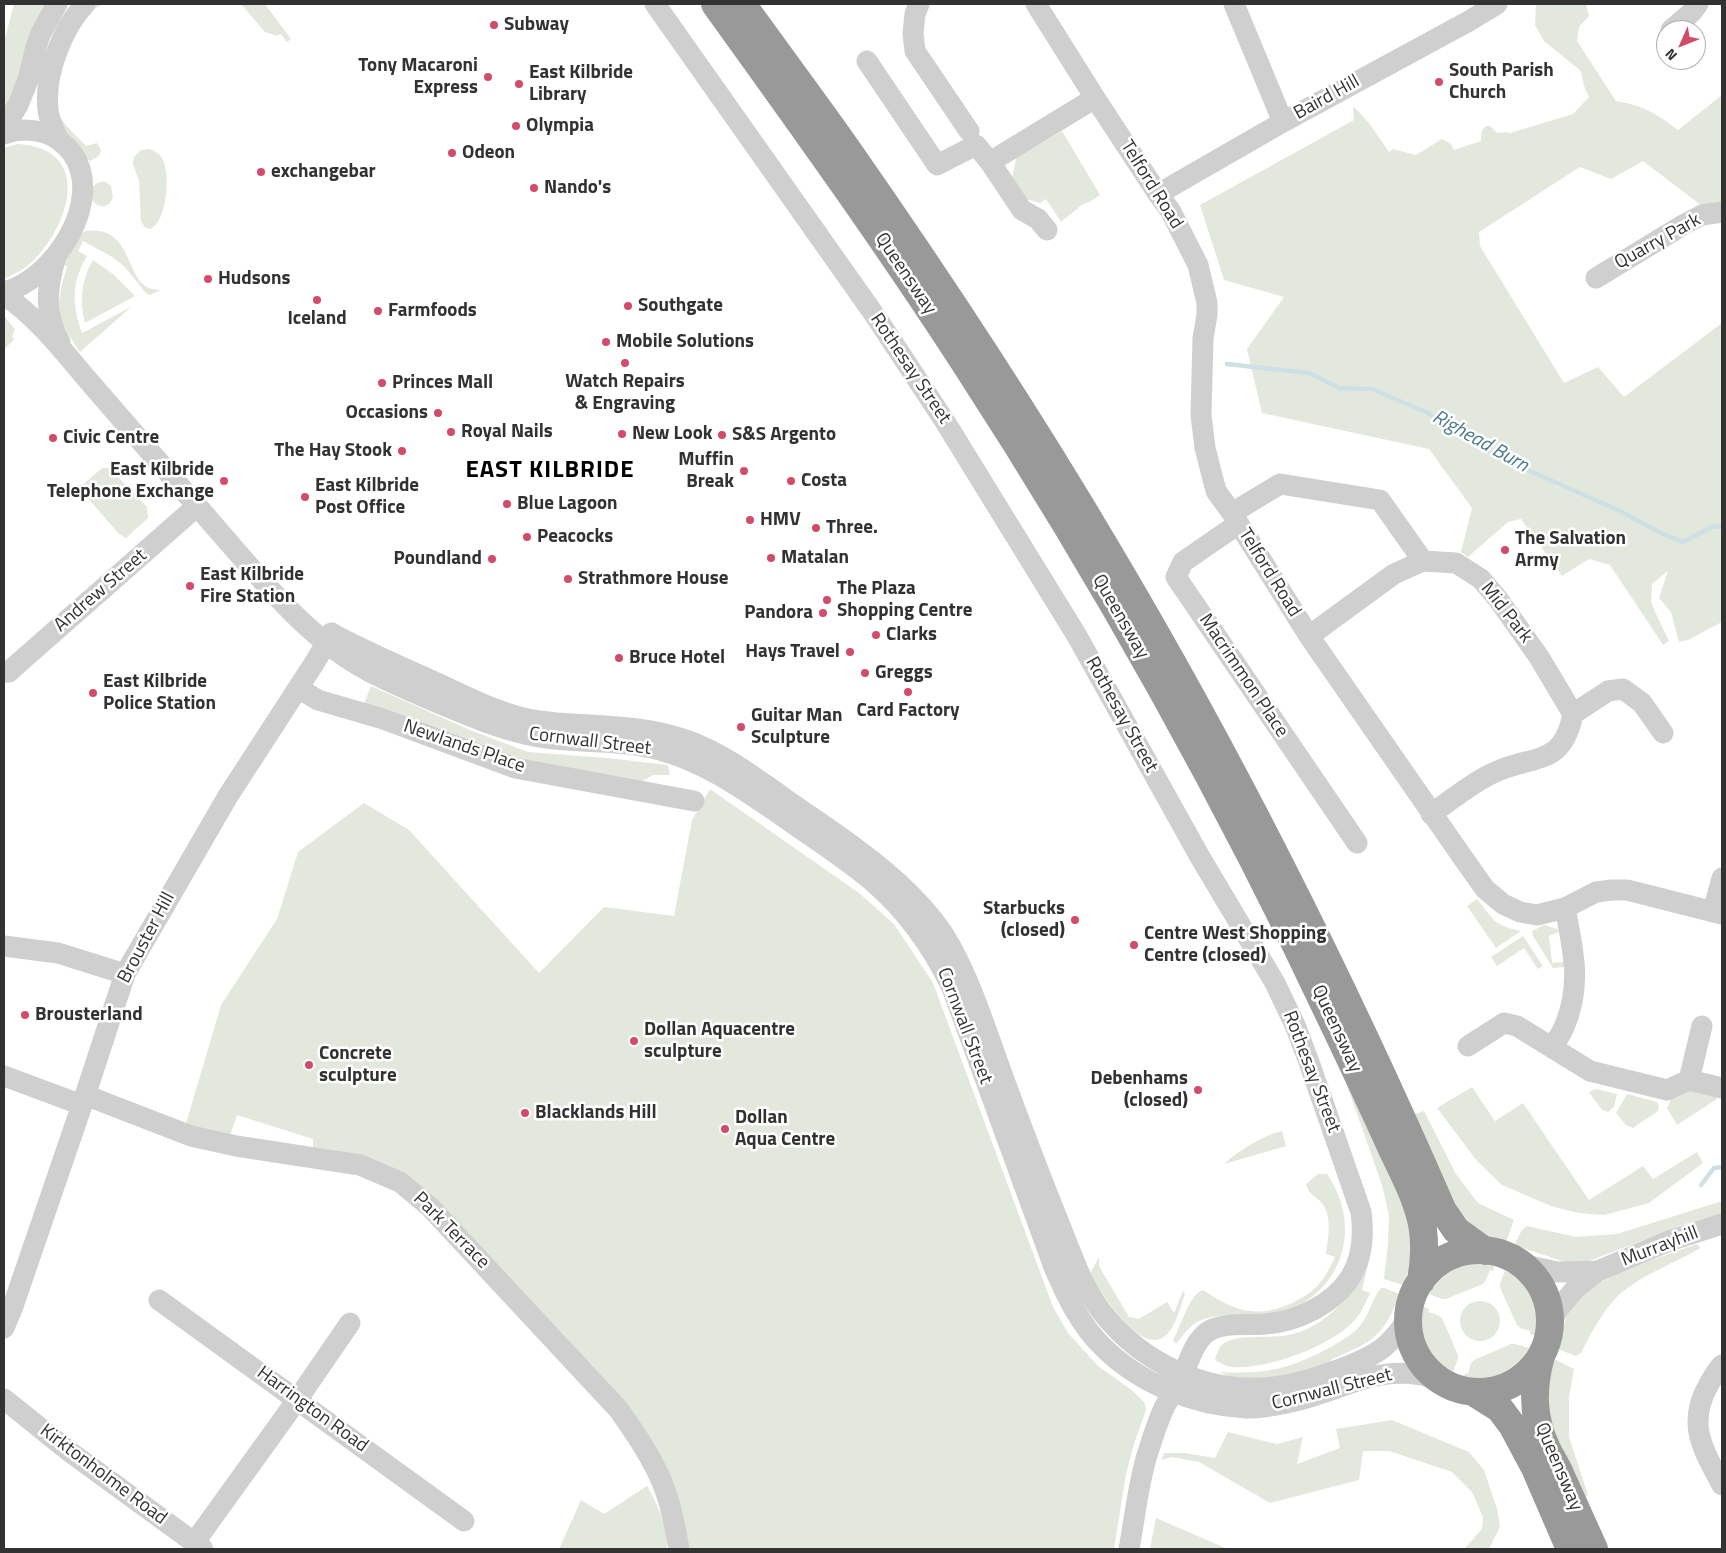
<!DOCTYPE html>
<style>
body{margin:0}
#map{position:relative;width:1726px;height:1553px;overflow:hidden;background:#fff;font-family:"Titillium Web",sans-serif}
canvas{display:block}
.frame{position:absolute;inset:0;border:5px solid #323232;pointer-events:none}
.north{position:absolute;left:1656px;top:20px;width:50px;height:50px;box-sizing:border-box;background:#fff;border:1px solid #adadad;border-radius:50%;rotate:226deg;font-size:14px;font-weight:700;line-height:20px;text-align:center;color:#323232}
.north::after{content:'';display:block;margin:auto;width:18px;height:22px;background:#d24b68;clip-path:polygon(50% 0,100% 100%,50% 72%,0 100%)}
</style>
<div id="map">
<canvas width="1726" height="1553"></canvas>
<div class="frame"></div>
<div class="north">N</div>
</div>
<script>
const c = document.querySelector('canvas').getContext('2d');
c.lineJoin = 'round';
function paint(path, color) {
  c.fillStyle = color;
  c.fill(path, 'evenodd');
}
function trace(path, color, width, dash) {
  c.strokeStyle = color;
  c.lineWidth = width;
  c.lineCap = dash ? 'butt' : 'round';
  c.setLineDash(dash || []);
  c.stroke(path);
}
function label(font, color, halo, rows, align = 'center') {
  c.font = font + ' "Titillium Web",sans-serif';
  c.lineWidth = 5;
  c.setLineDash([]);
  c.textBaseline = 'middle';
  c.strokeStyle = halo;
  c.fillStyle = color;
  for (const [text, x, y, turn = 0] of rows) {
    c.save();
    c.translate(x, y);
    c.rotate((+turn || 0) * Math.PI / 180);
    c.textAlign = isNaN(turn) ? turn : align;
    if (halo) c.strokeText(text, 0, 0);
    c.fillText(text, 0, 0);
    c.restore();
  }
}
paint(new Path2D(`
 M14,4H46L19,78L4,111V42Z
 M94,4H102C90,11 77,26 71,39C63,56 50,101 60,117C67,128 78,137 86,146L97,143L101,150L99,156L90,161L82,157L59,125L53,101L65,45Z
 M241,4H265L291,39L287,42L281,34L277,36L265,32Z
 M1536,4H1586L1589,16L1579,27L1577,41L1616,101C1645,106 1655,113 1678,130L1722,95V206H1702L1643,161L1611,179L1580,167L1479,232L1480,246L1564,383L1598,367L1624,397L1722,323V622L1688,640L1679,642L1671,612L1659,598L1668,571L1652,584L1651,601L1655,612L1669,641L1663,645L1610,565L1589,559L1562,576L1521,519L1508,522L1468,557L1461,552L1472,508L1429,449L1262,413L1247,349L1284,297L1224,280L1200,205L1354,120L1353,106L1369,123L1389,152L1393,149L1416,155L1442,139L1451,144L1454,150L1481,141C1481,133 1481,128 1489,125L1497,133L1509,132L1507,134L1573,114L1589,97L1584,86L1581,71L1544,41L1535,25Z
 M1062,131L1100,195L1090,202L1083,204L1061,222L1046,199L1040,203L1026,199L1012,179L1016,158Z
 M17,144C93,148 71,223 33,261C25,269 14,274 4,279V148Z
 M149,149C154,151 159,153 162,158C170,172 167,206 159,220C158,223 154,226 151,229L146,228L141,222L139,181L133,164L134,157L141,150Z
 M104,181L111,186L113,198L109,204C101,209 96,205 90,198C91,188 93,183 104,181Z
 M86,231C139,225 121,292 161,290L150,295L145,292L125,267L112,257L83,241L78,251L87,256C71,283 72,304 82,333L131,307L80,352C56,317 54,308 67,267L63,264L80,234Z
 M93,260L113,274L135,296L85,323C79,301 81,280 93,260Z
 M4,316L15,329L12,336L14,340L4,349Z
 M102,468H108L113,472L147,507L148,518L126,538L119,534L79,488Z
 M371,686L470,730L528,752L607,758L668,765L670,775H653L641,782L504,760L363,706Z
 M710,789L859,893L894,924L933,983L1053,1307L1068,1333L1098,1366L1133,1391L1144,1402L1146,1410L1134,1444L1126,1474L1114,1549H685L667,1476L435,1204L313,1150V1139L237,1115L230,1136L185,1127L221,1005L277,919L298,852L364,803L409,830L539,973L604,907L674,916L692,820Z
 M1477,899C1484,907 1492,921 1501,925C1507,928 1514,929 1521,931L1496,948L1467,906Z
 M1544,925L1557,929L1559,932L1549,936L1552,963L1564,962V967L1553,968L1533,936L1532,931Z
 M1523,936L1543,966L1538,969L1524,948L1497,966L1491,957Z
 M1342,1071L1410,1212L1411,1265L1403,1285L1384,1279L1388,1243L1389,1215L1382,1185Z
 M1472,1087L1495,1121L1523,1103L1589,1200L1643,1166L1653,1179L1697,1152L1703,1163L1649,1203L1604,1215L1578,1213L1551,1206L1502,1185L1477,1161L1437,1108Z
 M1596,1089L1617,1094L1614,1107L1608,1112L1602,1110L1589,1092Z
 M1684,1090L1713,1093L1717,1099L1677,1125L1667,1108L1672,1097Z
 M1627,1094L1657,1102L1659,1106L1658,1111L1633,1128L1626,1125L1616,1113Z
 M1424,1111L1456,1174L1478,1203L1514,1220L1505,1245L1468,1229L1459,1221L1410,1116Z
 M1282,1131L1286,1146L1224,1164C1236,1152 1266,1134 1282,1131Z
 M1318,1174H1327C1358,1219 1349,1277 1300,1305C1295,1308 1289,1313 1284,1315C1277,1317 1268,1315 1261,1315C1242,1315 1209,1313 1194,1324C1187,1329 1181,1338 1176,1344L1173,1340C1181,1327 1189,1294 1203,1290C1233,1310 1255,1319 1290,1304C1316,1292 1323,1282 1335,1257L1326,1254C1328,1238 1333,1216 1321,1202C1314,1195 1309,1195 1306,1184Z
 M1722,1201V1214L1685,1224L1589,1261H1562L1514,1245L1522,1230L1527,1226L1576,1237L1617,1234Z
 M1697,1244L1700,1247L1699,1249C1674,1263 1640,1276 1619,1295C1603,1310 1591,1333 1581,1353L1576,1356L1558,1349C1562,1335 1565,1317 1571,1305C1584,1281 1670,1254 1697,1244Z
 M1370,1256L1362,1290L1370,1293C1365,1304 1361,1315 1352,1323C1328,1347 1266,1370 1232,1367C1226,1367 1220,1362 1215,1360C1216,1356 1218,1349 1221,1346C1231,1333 1272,1339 1288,1335C1302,1333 1318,1324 1329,1315C1349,1299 1359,1279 1370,1256Z
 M1099,1257V1266L1129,1317L1139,1319L1167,1302L1174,1313L1183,1291L1185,1294C1180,1307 1176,1327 1165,1336C1141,1356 1103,1295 1092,1278L1091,1272Z
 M1471,1263L1495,1264L1493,1271L1490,1270L1486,1280L1483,1284L1446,1299H1442L1429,1294C1440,1277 1451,1269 1471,1263Z
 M1505,1270C1533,1288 1539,1305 1536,1336L1530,1334V1331L1520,1328L1517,1325L1500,1288V1284Z
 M1381,1288H1384L1400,1294C1383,1337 1373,1342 1332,1359L1329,1364L1286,1378L1235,1379L1219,1372C1238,1373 1258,1373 1276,1369C1298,1365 1342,1344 1358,1328C1369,1317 1371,1300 1381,1288Z
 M1460 1321a20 20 0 1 1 40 0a20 20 0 1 1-40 0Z
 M1422,1306L1429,1309L1428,1312L1438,1315L1442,1318L1458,1355V1359L1453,1372C1426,1356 1419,1338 1422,1306Z
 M1511,1344H1515L1529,1348C1512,1376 1494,1382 1463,1379L1465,1373L1468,1374L1471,1363L1474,1360Z
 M1554,1359L1574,1369L1569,1396V1437L1588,1495L1582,1498L1550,1429L1547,1390Z
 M1392,1420L1469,1452L1484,1470L1497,1509L1500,1527L1489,1549H1464L1482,1529L1483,1517L1472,1492L1452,1472L1389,1451H1363L1359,1480L1270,1503L1199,1462L1172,1457L1161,1460L1164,1453H1185L1215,1458L1228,1432L1277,1444L1303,1437L1297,1464L1340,1448L1336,1429Z
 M647,1486C658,1505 668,1527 667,1549H559L581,1500L604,1514Z
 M1156,1518L1228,1549H1150Z`), '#e3e8dc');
trace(new Path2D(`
 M1227,364L1309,373L1339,388L1372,389L1428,413L1461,437L1532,472L1620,511L1661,533L1683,542L1712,527L1722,526
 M1701,1185L1714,1168L1722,1167`), '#cce0e6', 4.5);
trace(new Path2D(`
 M655,4L876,317L944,420L1077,636L1200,857L1275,983L1295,1025L1309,1062L1361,1212C1364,1234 1362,1259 1350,1278C1332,1305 1296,1322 1265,1324C1247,1326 1222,1321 1206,1333C1194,1343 1190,1359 1184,1372C1178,1384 1171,1395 1165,1406C1158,1420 1153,1437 1148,1452C1138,1483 1135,1517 1129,1549
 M919,4L915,14L913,34L915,51L969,131
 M1036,4L1095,98L1158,194L1170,210L1198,265L1207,303V315L1203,338L1201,415L1205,448L1216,491L1232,513L1309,636L1461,855L1485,889L1503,904L1520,912L1537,915L1565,908L1596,892L1612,890H1627L1722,914
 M1234,4L1283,122
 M1671,30L1692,12L1698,4
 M867,61L937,165L976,145L990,162L1022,210L1038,219L1047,230
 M4,128L18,105L28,80L36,47L41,33L57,4
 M4,134C17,129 32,129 45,133C56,137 65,144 72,153C106,200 53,280 4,292
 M58,139C54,130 49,120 48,110C44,75 62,29 85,4
 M990,162L1095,98
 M1158,194L1283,122L1469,21L1497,4
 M56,256C47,287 43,312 60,342
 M1596,278L1683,225L1702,215L1722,212
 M4,295C39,318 66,355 93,386C135,434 176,482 217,529C259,577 307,637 363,668C384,680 407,689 429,699C465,714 500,730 539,737C580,744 619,739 660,750C708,763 747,792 788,820C816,840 846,859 872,881C906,910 933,948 952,988L1054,1267C1066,1295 1080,1325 1103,1347C1140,1384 1194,1405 1246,1408C1260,1409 1277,1405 1291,1402C1346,1390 1378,1361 1438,1379
 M1232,513L1280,484L1380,500L1423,561
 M1238,524L1183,562L1176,577L1357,843
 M331,633C366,652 402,667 437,683C468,697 499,714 533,720C585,728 634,722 686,740C720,752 750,774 780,795C806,814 833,831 858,850C891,874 930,909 950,945C970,981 983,1021 997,1060C1016,1113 1036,1165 1057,1218C1070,1249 1080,1283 1101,1311C1141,1363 1208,1395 1274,1387C1302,1384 1363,1364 1384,1347C1393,1339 1401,1329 1408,1319
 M1309,636L1394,574L1423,561L1456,563L1481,579L1498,599L1539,657L1573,714
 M4,672H9L13,668L197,506
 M298,688L318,700L383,719L515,768L694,801
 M1431,814C1453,799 1475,780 1500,770C1538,755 1563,764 1573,714L1608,691L1623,689L1642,703L1663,733
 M1713,912L1722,878
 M4,946L58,953L125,974
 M1468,1046L1504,1023L1517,1026L1590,1071L1667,1090L1689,1080L1722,1088
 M1552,1048C1556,1041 1562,1033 1565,1025C1582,983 1573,950 1565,908
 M4,1076L82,1105
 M1689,1080L1702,1026
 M85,1095L191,1136L236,1146L360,1165L400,1182L430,1207L619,1410C635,1433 651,1456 662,1482C671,1504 675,1527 679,1549
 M1521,1264L1557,1272L1598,1271
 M159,1300L464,1521
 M1550,1324L1559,1308L1575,1289L1598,1271L1669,1241L1722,1224
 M4,1328L12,1309L82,1105L125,974L228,796L315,662L332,633
 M1722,1365C1717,1370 1713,1377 1709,1384C1686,1424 1703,1449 1722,1485
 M4,1399L70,1452L203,1549
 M194,1543L297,1400L350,1323`), '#cfcfcf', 21);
trace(new Path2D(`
 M715,4C800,122 885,240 964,362C1104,577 1229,801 1338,1033C1356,1071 1374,1109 1391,1147C1403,1173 1419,1201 1423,1230C1425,1246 1424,1265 1421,1281
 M742,4C776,51 811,98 845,146C938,279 1027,414 1109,553C1235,765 1345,986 1443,1211L1456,1230L1485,1251
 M1408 1321a71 71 0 1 1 142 0a71 71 0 1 1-142 0Z
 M1541,1356C1532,1388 1532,1418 1547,1449C1551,1458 1557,1466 1561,1476C1572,1500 1583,1525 1594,1549
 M1473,1392L1500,1409L1512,1425L1535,1468L1570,1549`), '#999', 28);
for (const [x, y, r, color] of [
 [494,25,5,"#d24b68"],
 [488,77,5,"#d24b68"],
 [1439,82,5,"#d24b68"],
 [519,84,5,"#d24b68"],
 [516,126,5,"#d24b68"],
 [452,153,5,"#d24b68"],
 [261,172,5,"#d24b68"],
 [534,188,5,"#d24b68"],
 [208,279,5,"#d24b68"],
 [317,300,5,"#d24b68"],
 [628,306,5,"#d24b68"],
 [378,311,5,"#d24b68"],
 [606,342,5,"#d24b68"],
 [625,363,5,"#d24b68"],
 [382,383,5,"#d24b68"],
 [438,413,5,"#d24b68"],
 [451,432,5,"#d24b68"],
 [622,434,5,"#d24b68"],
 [722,435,5,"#d24b68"],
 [53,438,5,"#d24b68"],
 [402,451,5,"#d24b68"],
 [744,471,5,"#d24b68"],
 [224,481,5,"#d24b68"],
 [791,481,5,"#d24b68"],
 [305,497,5,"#d24b68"],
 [507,504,5,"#d24b68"],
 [750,520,5,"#d24b68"],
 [816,528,5,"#d24b68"],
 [527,537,5,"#d24b68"],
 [1505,550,5,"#d24b68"],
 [771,558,5,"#d24b68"],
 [492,559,5,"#d24b68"],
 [568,579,5,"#d24b68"],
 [190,586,5,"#d24b68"],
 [827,600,5,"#d24b68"],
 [823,613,5,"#d24b68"],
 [876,635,5,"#d24b68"],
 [850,652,5,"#d24b68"],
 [619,658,5,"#d24b68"],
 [865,673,5,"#d24b68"],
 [908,692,5,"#d24b68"],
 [93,693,5,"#d24b68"],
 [741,727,5,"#d24b68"],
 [1075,920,5,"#d24b68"],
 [1134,945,5,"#d24b68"],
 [25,1015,5,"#d24b68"],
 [634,1041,5,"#d24b68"],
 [309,1065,5,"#d24b68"],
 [1198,1090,5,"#d24b68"],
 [525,1113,5,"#d24b68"],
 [725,1129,5,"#d24b68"]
]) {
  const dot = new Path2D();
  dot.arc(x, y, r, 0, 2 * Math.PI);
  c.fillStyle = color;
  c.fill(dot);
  trace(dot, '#fff', 2);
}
label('bold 19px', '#323232', '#fff', [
 ["Subway",504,25],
 ["Tony Macaroni",478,66,"right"],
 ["Express",478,88,"right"],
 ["South Parish",1449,71],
 ["Church",1449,93],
 ["East Kilbride",529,73],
 ["Library",529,95],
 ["Olympia",526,126],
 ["Odeon",462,153],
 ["exchangebar",271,172],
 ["Nando's",544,188],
 ["Hudsons",218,279],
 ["Southgate",638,306],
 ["Farmfoods",388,311],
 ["Iceland",317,319,"center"],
 ["Mobile Solutions",616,342],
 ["Watch Repairs",625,382,"center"],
 ["& Engraving",625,404,"center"],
 ["Princes Mall",392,383],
 ["Occasions",428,413,"right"],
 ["Royal Nails",461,432],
 ["New Look",632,434],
 ["S&S Argento",732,435],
 ["Civic Centre",63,438],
 ["The Hay Stook",392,451,"right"],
 ["Muffin",734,460,"right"],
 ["Break",734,482,"right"],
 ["East Kilbride",214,470,"right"],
 ["Telephone Exchange",214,492,"right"],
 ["Costa",801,481],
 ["East Kilbride",315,486],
 ["Post Office",315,508],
 ["Blue Lagoon",517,504],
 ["HMV",760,520],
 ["Three.",826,528],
 ["Peacocks",537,537],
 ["The Salvation",1515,539],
 ["Army",1515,561],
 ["Matalan",781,558],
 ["Poundland",482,559,"right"],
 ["East Kilbride",200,575],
 ["Fire Station",200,597],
 ["Strathmore House",578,579],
 ["The Plaza",837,589],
 ["Shopping Centre",837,611],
 ["Pandora",813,613,"right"],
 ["Clarks",886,635],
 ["Hays Travel",840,652,"right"],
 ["Bruce Hotel",629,658],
 ["Greggs",875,673],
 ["East Kilbride",103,682],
 ["Police Station",103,704],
 ["Card Factory",908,711,"center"],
 ["Guitar Man",751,716],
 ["Sculpture",751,738],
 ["Starbucks",1065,909,"right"],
 ["(closed)",1065,931,"right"],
 ["Centre West Shopping",1144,934],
 ["Centre (closed)",1144,956],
 ["Brousterland",35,1015],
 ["Dollan Aquacentre",644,1030],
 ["sculpture",644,1052],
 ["Concrete",319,1054],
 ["sculpture",319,1076],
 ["Debenhams",1188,1079,"right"],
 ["(closed)",1188,1101,"right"],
 ["Blacklands Hill",535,1113],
 ["Dollan",735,1118],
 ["Aqua Centre",735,1140]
], 'left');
label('19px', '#323232', '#fff', [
 ["Baird Hill",1327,98,-29],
 ["Telford Road",1151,185,58],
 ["Quarry Park",1658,242,-29],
 ["Queensway",905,274,56],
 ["Rothesay Street",910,369,56],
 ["Telford Road",1269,573,58],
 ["Andrew Street",101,591,-41],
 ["Mid Park",1506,613,52],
 ["Queensway",1120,617,60],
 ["Macrimmon Place",1243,676,56],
 ["Rothesay Street",1121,715,61],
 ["Cornwall Street",590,742,7],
 ["Newlands Place",464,747,19],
 ["Brouster Hill",147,938,-62],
 ["Cornwall Street",964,1026,69],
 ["Queensway",1336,1029,65],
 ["Rothesay Street",1311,1072,69],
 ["Park Terrace",451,1231,45],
 ["Murrayhill",1660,1247,-21],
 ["Cornwall Street",1332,1390,-14],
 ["Harrington Road",312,1410,36],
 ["Queensway",1558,1467,67],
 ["Kirktonholme Road",103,1475,37]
]);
label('italic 20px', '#487b8c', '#fff', [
 ["Righead Burn",1480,442,29]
]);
c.letterSpacing = '1px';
label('bold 24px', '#000', '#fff', [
 ["EAST KILBRIDE",550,471]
]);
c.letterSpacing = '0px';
</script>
